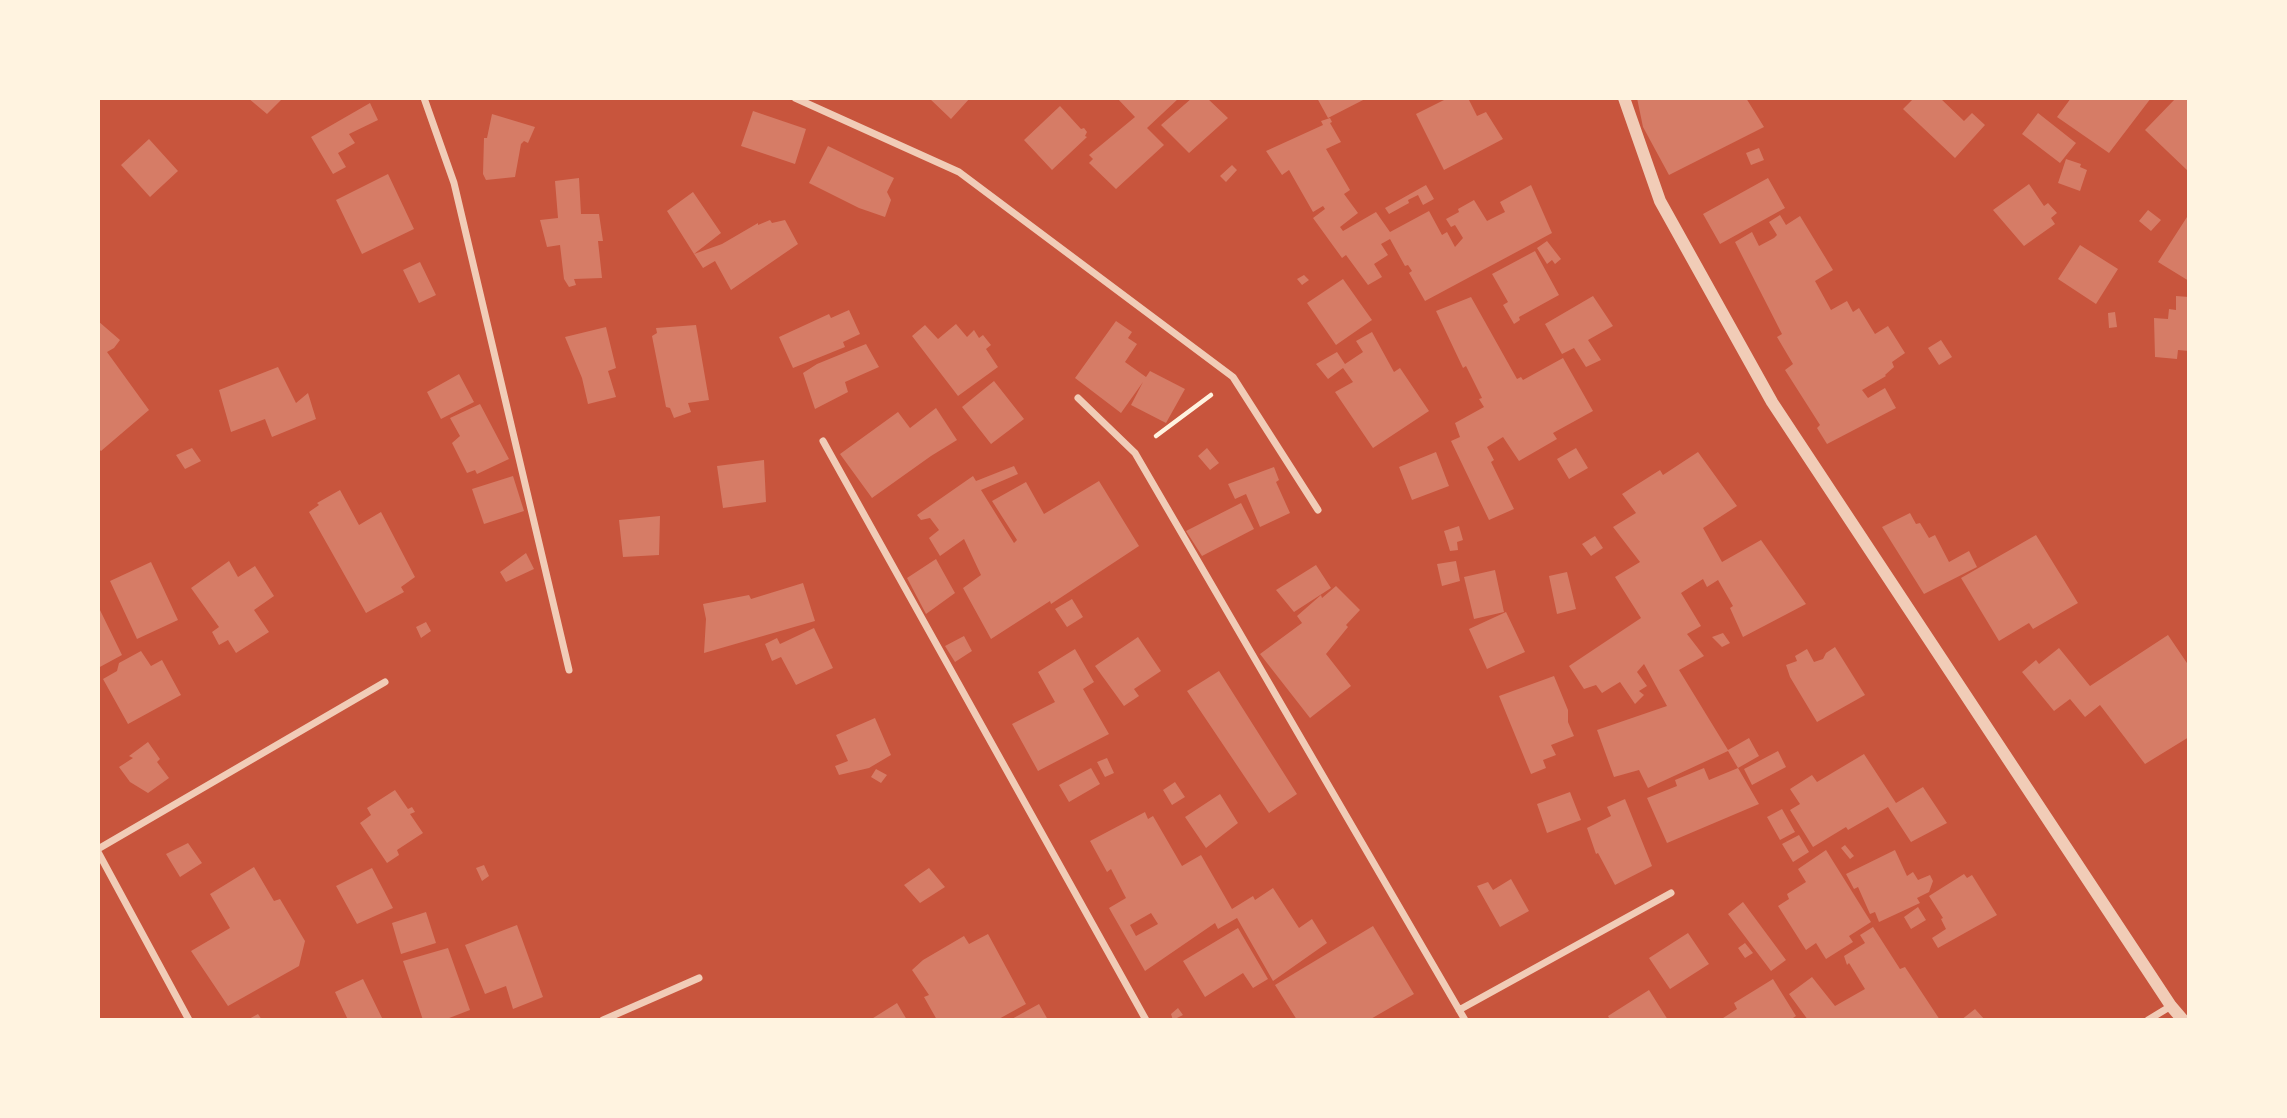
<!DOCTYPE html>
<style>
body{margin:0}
#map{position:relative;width:2287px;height:1118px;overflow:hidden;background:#c8553d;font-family:"DejaVu Sans",sans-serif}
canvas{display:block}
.frame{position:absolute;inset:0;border:100px solid #fff3e0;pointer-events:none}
</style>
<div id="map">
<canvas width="2287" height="1118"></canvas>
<div class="frame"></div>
</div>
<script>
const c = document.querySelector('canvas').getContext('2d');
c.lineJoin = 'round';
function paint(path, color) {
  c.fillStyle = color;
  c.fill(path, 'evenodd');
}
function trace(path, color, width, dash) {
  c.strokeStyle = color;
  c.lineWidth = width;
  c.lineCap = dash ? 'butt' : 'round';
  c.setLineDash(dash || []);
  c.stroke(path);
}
paint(new Path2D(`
 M248,98H283L267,114Z
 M929,98H970L951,119Z
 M1117,98H1179L1147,128L1164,145L1116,189L1089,163L1093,159L1089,155L1135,117Z
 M1192,98H1207L1228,118L1189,153L1161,125Z
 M1317,98H1367L1328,118Z
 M1448,98H1468L1477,116L1486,112L1503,139L1444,170L1416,114Z
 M1637,98H1746L1764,127L1669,175L1643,127Z
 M1914,98H1940L1964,121L1972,113L1985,125L1955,158L1903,109Z
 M2071,98H2151L2109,153L2057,117Z
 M2176,98H2189L2188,171L2145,130Z
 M370,103L378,120L349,134L355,143L338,153L346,167L333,174L311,137Z
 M1060,106L1081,129L1084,128L1087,132L1085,136L1087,137L1052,170L1024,140Z
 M753,111L806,129L795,164L741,146Z
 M2038,113L2076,143L2060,163L2022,134Z
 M492,114L535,127L528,143L524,141L521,144L515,177L486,180L483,174L484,138H487Z
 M1330,118L1332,122L1330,123L1341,142L1326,149L1350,190L1344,194L1358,213L1340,227L1343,231L1376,212L1390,232L1429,211L1442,235L1447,232L1455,247L1463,238L1455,225L1451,227L1446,219L1459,212L1458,209L1474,200L1487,221L1505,212L1500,202L1531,185L1552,233L1425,301L1409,273L1412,271L1408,265L1405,266L1390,239L1381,244L1388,255L1374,264L1382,277L1368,285L1346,255L1342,258L1313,218L1325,209L1323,206L1313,212L1289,170L1282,175L1266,151L1323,125L1321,121Z
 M149,139L178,171L150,197L121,165Z
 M828,146L894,178L887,192L891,200L885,217L859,208L809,183Z
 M1759,148L1764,160L1751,165L1746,153Z
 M2066,159L2081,164L2080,167L2087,170L2080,191L2058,183Z
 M1232,165L1237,170L1226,182L1220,176Z
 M388,174L414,229L362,254L336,200Z
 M579,178L581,214H599L603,241H598L602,278L574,279L576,285L569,287L564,279L560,245L547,247L540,220L558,218L555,181Z
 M1768,178L1785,208L1720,244L1703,214Z
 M2029,184L2044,206L2048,203L2057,213L2051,218L2055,224L2024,246L1993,210Z
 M1426,185L1434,199L1423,205L1418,195L1408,200L1409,203L1389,214L1385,208Z
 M693,192L721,233L694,254L667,211Z
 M2148,210L2161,220L2151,231L2139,221Z
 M1780,215L1786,225L1800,216L1833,270L1815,281L1831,310L1847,301L1853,312L1859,308L1875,334L1888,326L1905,353L1892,362L1894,367L1885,375L1886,376L1862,390L1868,398L1885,388L1896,408L1827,444L1817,428L1820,425L1785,370L1793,364L1777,337L1782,334L1735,242L1752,232L1759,246L1774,238L1777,235L1769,222Z
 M2187,217L2189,218V281L2158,262Z
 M770,220L772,223L785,220L798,244L731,290L715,261L703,268L694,254L722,244L758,223V225Z
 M1547,241L1561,259L1555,264L1552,260L1547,264L1537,248Z
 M2080,245L2118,269L2096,304L2058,279Z
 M1535,251L1559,295L1519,317L1520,320L1514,324L1503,305L1508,302L1492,274Z
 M420,262L436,295L419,303L403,270Z
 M1304,275L1309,280L1302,285L1297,279Z
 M1343,279L1372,320L1336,345L1307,303Z
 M1593,296L1613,326L1588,340L1601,360L1586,367L1574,348L1562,354L1545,324Z
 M2176,296L2189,297V351L2178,350L2177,359L2155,357L2154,318L2168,319L2169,309L2176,310Z
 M1471,297L1517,379L1521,377L1523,380L1563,358L1593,411L1553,433L1557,439L1519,461L1503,437L1487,447L1494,460L1491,462L1514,509L1489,520L1451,441L1460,437L1455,423L1484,407L1479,399L1482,398L1466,366L1463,368L1436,311Z
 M849,310L860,334L843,342L845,347L793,368L779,337L829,314L831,318Z
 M2115,312L2117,327L2109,328L2108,313Z
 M98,321L120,340L114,348L107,352L149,410L101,451L98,448Z
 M1116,321L1132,332L1128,338L1137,344L1125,362L1146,377L1150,371L1185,389L1166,423L1131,405L1143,382L1121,413L1075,378Z
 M956,324L967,337L974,330L979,338L983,335L991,345L986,349L998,367L958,396L912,336L925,325L938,339Z
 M696,325L709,400L688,403L691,412L674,418L670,408L666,407L652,336L657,333L656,328Z
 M606,327L616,368L608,371L616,397L588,404L582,378L565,337Z
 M1372,332L1394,372L1400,368L1429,411L1373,448L1335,392L1353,382L1343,368L1328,379L1316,364L1337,352L1345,364L1363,352L1356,341Z
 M1941,340L1952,357L1939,365L1928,348Z
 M866,344L879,367L845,382L848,392L815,409L803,373L817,364Z
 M278,367L296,403L308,393L316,419L272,437L265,419L231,432L219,390Z
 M459,374L474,402L441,419L427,392Z
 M994,381L1024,419L991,444L962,407Z
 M480,404L509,459L477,474L475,470L467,473L452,443L460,436L450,418Z
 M936,408L957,440L931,456L872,498L840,454L898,412L910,428Z
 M192,448L201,461L185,469L176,455Z
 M1207,448L1219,463L1210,470L1198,456Z
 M1576,448L1588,468L1569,479L1557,459Z
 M1436,452L1449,486L1412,500L1399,467Z
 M1698,452L1737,506L1703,528L1722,562L1761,540L1806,604L1743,637L1730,608L1733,606L1718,580L1707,587L1703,579L1681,593L1701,626L1687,634L1704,656L1679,670L1728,750L1749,738L1759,756L1738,768L1728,751L1648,788L1639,770L1614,777L1597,730L1667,706L1644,664L1637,672L1647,686L1639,691L1644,695L1635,704L1620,682L1602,693L1596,685L1584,689L1569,666L1641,618L1615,577L1640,562L1613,527L1636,513L1622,494L1660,470L1663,475Z
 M764,460L766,502L723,508L717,466Z
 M1014,466L1018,474L981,490L1014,543L1017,540L992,501L1026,482L1044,514L1099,481L1139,546L1051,604L1050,601L991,639L963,588L981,575L964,539L940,556L929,538L939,530L930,518L921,520L917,515L973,476L976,481Z
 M1274,467L1279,480L1276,482L1290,513L1260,527L1246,494L1235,499L1228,484Z
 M513,476L524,511L484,524L472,489Z
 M340,490L359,525L381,512L415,577L401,587L404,592L366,613L309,512L319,505L317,503Z
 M1241,503L1254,529L1202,556L1186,531Z
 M1910,513L1916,524L1920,523L1929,538L1935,535L1949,562L1969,551L1977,567L1924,594L1882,527Z
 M660,516L659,555L623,557L619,520Z
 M1459,526L1463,540L1457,542L1458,550L1450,551L1444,531Z
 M2036,535L2078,603L2033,629L2029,623L1999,641L1961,578Z
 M1595,536L1603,548L1591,556L1582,544Z
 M526,553L534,569L506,582L500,572Z
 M936,559L955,593L926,614L907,578Z
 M229,561L238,577L255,566L274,596L254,610L269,632L236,653L228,640L219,645L212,632L219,627L191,588Z
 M1456,561L1460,581L1442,586L1437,564Z
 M151,562L178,620L137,639L110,581Z
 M1316,565L1331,588L1294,612L1276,590Z
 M1495,570L1504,612L1474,619L1464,577Z
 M1567,572L1576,609L1557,614L1549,576Z
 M803,583L815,621L704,653L706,619L703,604L749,595L751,599Z
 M1336,586L1360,610L1346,625L1348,627L1326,654L1351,686L1310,718L1260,654L1302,623L1297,616L1321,595L1322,598Z
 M1072,599L1083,617L1067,627L1055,609Z
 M98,606L122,655L98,668Z
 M1506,612L1525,652L1487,669L1469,629Z
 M426,622L431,631L421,638L416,627Z
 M814,628L833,668L796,685L781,657L772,661L765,644L777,638L780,644Z
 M1723,633L1730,643L1722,647L1712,637Z
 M2168,635L2189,666V737L2145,764L2100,705L2085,717L2070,699L2054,711L2022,672L2036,660L2039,664L2059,648L2090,686Z
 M964,636L972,651L955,662L945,646Z
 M1138,637L1161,671L1134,689L1139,696L1124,706L1095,666Z
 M1835,647L1865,695L1817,722L1790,677L1786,665L1797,661L1795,656L1807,649L1814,662L1823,659L1826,653Z
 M1075,649L1094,682L1083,689L1109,734L1038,771L1012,724L1055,702L1038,672Z
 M141,651L151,666L162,660L181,695L128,724L103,679L117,671L119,663Z
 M1219,671L1297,794L1269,813L1187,691Z
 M1554,676L1568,710V722L1574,736L1551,745L1556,755L1543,760L1546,768L1531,774L1499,696Z
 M875,718L891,755L869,768L839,775L835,766L848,761L836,735Z
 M148,742L160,759L157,762L169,778L148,793L130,782L119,767L133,758L129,756Z
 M1778,751L1786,767L1752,785L1744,769Z
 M1864,754L1896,803L1923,787L1947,823L1911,842L1888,807L1848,830L1846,827L1813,847L1790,810L1800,804L1790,789L1812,775L1817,782Z
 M1107,758L1114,773L1105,777L1097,762Z
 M1091,768L1100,784L1069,802L1059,785Z
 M1704,768L1709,780L1738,768L1759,804L1667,843L1647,798L1677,786L1675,780Z
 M876,769L887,775L881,783L871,777Z
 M1175,782L1185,797L1172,805L1163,790Z
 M395,790L408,809L412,807L415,812L410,814L423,833L397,850L399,855L387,863L360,823L371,815L367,808Z
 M1570,792L1581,820L1547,833L1537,804Z
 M1220,794L1238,823L1206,848L1185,817Z
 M1625,799L1652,866L1615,885L1598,853L1596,854L1587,828L1611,816L1607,807Z
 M1782,809L1795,832L1780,840L1767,817Z
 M1145,812L1148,819L1153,816L1182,866L1201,855L1232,909L1253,896L1255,900L1273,888L1299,928L1312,919L1327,943L1273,981L1237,918L1218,929L1215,923L1145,971L1109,908L1126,898L1111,869L1107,872L1090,841ZM1151,913L1158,924L1136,936L1130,925Z
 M1799,835L1809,852L1793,862L1782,844Z
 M188,843L202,863L180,877L166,854Z
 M1845,845L1854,856L1850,859L1841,848Z
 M1826,850L1871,922L1849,936L1853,942L1826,959L1816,943L1806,950L1778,906L1789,899L1787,894L1806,882L1798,869Z
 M1895,850L1907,876L1913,872L1918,880L1930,875L1933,881L1929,892L1917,898L1920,903L1879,922L1875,912L1870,914L1858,887L1854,889L1846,874Z
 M484,865L489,876L482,881L476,868Z
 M254,867L274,901L280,899L305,941L299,966L228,1006L191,951L230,928L210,894Z
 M372,868L393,908L357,924L336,886Z
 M929,868L945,887L920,903L904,885Z
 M1964,874L1967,878L1972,875L1997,915L1938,948L1932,938L1946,929L1941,919L1943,918L1929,896Z
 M1511,879L1529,911L1500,927L1477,886L1488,882L1493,890Z
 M1743,902L1786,960L1771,971L1728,914Z
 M1918,907L1926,920L1911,929L1904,917Z
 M426,912L436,943L401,954L392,923Z
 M517,925L543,997L513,1009L506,986L485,994L465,945Z
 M1373,926L1414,994L1369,1020H1297L1275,985Z
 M1873,927L1900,969L1905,967L1940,1020H1808L1789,994L1812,977L1835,1006L1865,989L1849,963L1847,965L1844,956L1865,943L1860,935Z
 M1238,928L1268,979L1253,988L1243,973L1205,997L1183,961Z
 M1688,933L1709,964L1670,989L1649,958Z
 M988,934L1026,1004L997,1020H937L924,997L929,995L912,970L923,960L964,936L969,944Z
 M1745,943L1753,953L1745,958L1738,948Z
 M448,948L470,1010L444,1020H423L403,961Z
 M363,979L383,1020H348L335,992Z
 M1773,979L1796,1016L1790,1020H1720L1737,1009L1734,1003Z
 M1649,990L1668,1020H1610L1608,1016Z
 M897,1003L907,1020H870Z
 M1039,1004L1048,1020H1010Z
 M1178,1008L1183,1015L1173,1020L1171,1014Z
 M1975,1009L1985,1020H1961Z
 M258,1014L262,1020H247Z`), '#d67c66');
trace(new Path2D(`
 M1156,436L1211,395`), '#fff3e0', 4.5);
trace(new Path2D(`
 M424,98L454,183L569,670
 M795,98L959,172L1233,377L1318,510
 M1078,398L1135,453L1465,1020
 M823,441L1146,1020
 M98,849L385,682
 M98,852L189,1020
 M1459,1010L1671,893
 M603,1020L699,978
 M2148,1020L2171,1006`), '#f1ccb7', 7);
trace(new Path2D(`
 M1624,98L1660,201L1772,402L2171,1006L2183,1020`), '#f1ccb7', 12);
</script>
